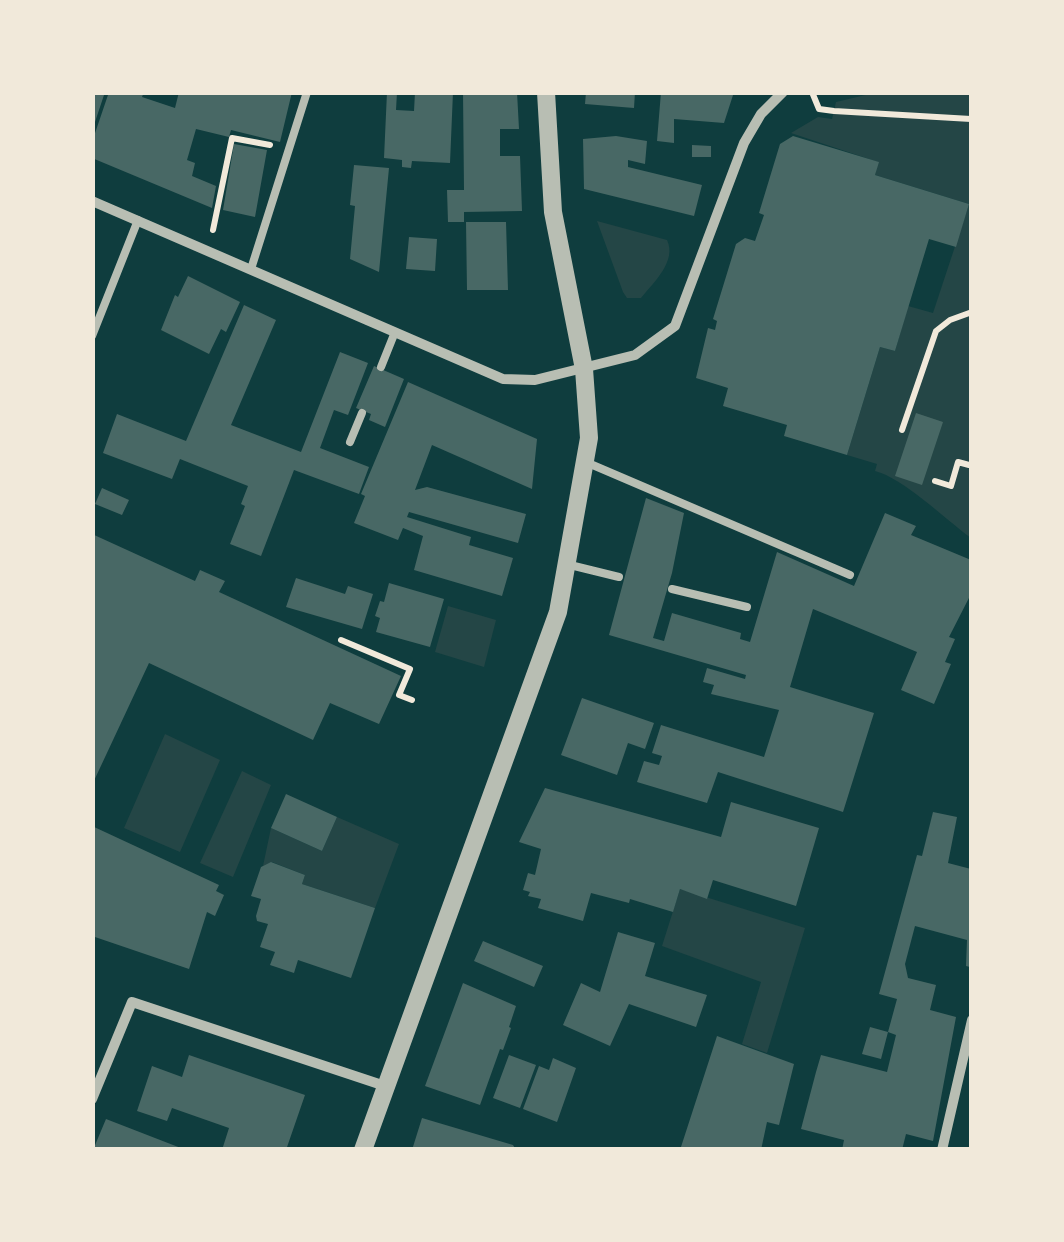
<!DOCTYPE html>
<style>
body{margin:0}
#map{position:relative;width:1064px;height:1242px;overflow:hidden;background:#0f3d3e;font-family:Jost,sans-serif}
canvas{display:block}
.frame{position:absolute;inset:0;border:95px solid #f1e9da;pointer-events:none}
</style>
<div id="map">
<canvas width="1064" height="1242"></canvas>
<div class="frame"></div>
</div>
<script>
const c = document.querySelector('canvas').getContext('2d');
c.lineJoin = 'round';
function paint(path, color) {
  c.fillStyle = color;
  c.fill(path, 'evenodd');
}
function trace(path, color, width, dash) {
  c.strokeStyle = color;
  c.lineWidth = width;
  c.lineCap = dash ? 'butt' : 'round';
  c.setLineDash(dash || []);
  c.stroke(path);
}
paint(new Path2D(`
 M874,93H971V538C945,519 903,478 875,471L877,464L847,455L880,347L895,351L908,306L933,313L969,204L875,175L878,162L791,133L818,117L832,119L836,102Z
 M597,221L667,240C677,261 654,282 641,298H627L623,292Z
 M448,606L496,620L484,667L435,652Z
 M165,734L220,760L180,852L124,828Z
 M242,771L271,785L233,877L200,863Z
 M337,817L399,844L375,908L302,884L305,875L272,862L263,866L271,828L322,851Z
 M680,889L805,928L767,1053L742,1044L761,982L662,946Z`), '#244646');
paint(new Path2D(`
 M92,92H105L93,128H92Z
 M109,92H144L142,97L175,108L179,92H292L280,142L231,130L229,137L196,129L187,160L195,163L192,176L216,186L212,208L92,158V142Z
 M387,92H397L396,110L414,111L415,92H453L450,163L412,161L411,168L402,167V160L384,158Z
 M463,92H517L519,129H500V156H520L522,211L464,212V222H448L447,190H464Z
 M586,92H635L634,108L585,104Z
 M661,92H734L724,123L674,119V143L657,141Z
 M616,136L647,141L645,164L628,160V167L702,185L694,216L584,189L583,139Z
 M793,136L879,162L875,175L969,204L956,247L929,239L895,351L880,347L847,455L784,436L787,425L723,406L728,388L696,378L708,328L715,330L717,321L713,319L736,244L745,238L755,241L764,215L759,213L780,144Z
 M234,144L267,150L255,217L223,210Z
 M692,145L711,146V157H692Z
 M354,165L389,168L379,272L350,259L355,206L350,205Z
 M466,222H506L508,290H467Z
 M409,237L437,239L435,271L406,269Z
 M188,276L240,302L226,332L221,329L209,354L161,330L175,295L178,297Z
 M244,305L276,320L231,425L301,452L340,352L368,363L348,415L334,410L320,448L369,467L359,494L294,470L261,556L230,544L245,506L241,504L248,486L180,459L172,479L103,453L117,414L186,441Z
 M374,366L404,379L385,427L369,420L371,414L356,408Z
 M408,382L537,439L532,489L432,445L415,490L427,487L526,514L518,543L409,512L407,517L471,537L469,545L513,558L502,596L414,570L423,536L403,528L398,540L354,523L365,496L361,494Z
 M916,413L943,422L922,485L895,476Z
 M102,488L129,500L122,515L95,504Z
 M646,498L684,513L672,573L653,638L664,641L672,613L741,633L740,639L750,642L777,552L854,586L885,513L916,526L911,535L971,560V594L949,637L955,639L945,662L951,664L934,704L901,690L917,652L813,609L790,687L874,713L843,812L718,772L707,803L637,782L644,761L659,765L662,756L652,753L661,725L764,757L779,710L711,694L714,685L703,682L707,668L745,679L746,675L609,635Z
 M92,534L195,581L200,570L225,581L219,592L401,676L379,724L330,703L313,740L149,663L92,785Z
 M296,578L345,594L348,586L373,594L362,629L286,607Z
 M389,583L444,599L430,647L376,632L380,618L375,616L380,601L384,602Z
 M582,698L654,723L645,749L628,743L617,775L561,755Z
 M545,788L721,837L731,802L819,828L796,906L713,880L707,899L680,889L673,912L630,899L629,903L591,893L583,921L538,908L541,899L528,896L530,892L523,890L528,873L535,875L541,849L519,842Z
 M286,794L337,817L322,851L271,828Z
 M933,812L957,817L948,863L971,869V961L970,967L966,966L967,940L915,926L905,964L908,978L936,985L930,1010L956,1017L933,1141L906,1134L902,1150H842L844,1140L801,1129L816,1072L821,1055L887,1072L896,1035L888,1032L897,999L879,994L917,855L922,856Z
 M92,826L219,885L216,891L224,895L215,916L207,912L189,969L92,936Z
 M271,862L305,875L302,884L375,908L351,978L298,960L294,973L270,965L275,952L260,947L268,924L257,921L256,916L261,899L251,896L261,867Z
 M618,932L655,943L645,976L707,995L696,1027L629,1004L610,1046L563,1025L581,983L600,992Z
 M483,941L543,966L534,987L474,961Z
 M463,983L516,1006L509,1027L511,1028L503,1050L500,1049L480,1105L425,1086Z
 M870,1027L888,1032L881,1059L862,1054Z
 M717,1036L794,1064L779,1125L767,1122L761,1150H680Z
 M189,1055L305,1095L286,1150H222L229,1128L172,1108L167,1121L137,1111L152,1066L182,1077Z
 M509,1055L536,1065L520,1108L493,1098Z
 M553,1058L576,1068L557,1122L523,1109L539,1066L549,1070Z
 M422,1118L513,1145L516,1150H412Z
 M106,1119L155,1138L186,1150H93Z`), '#486865');
trace(new Path2D(`
 M812,92L819,109L834,111L971,119
 M213,230L232,138L270,145
 M902,430L936,331L950,320L972,312
 M935,481L951,486L958,462L969,465
 M341,640L410,669L399,695L412,700`), '#f1e9da', 6);
trace(new Path2D(`
 M251,269L307,92
 M92,336L138,220
 M381,367L395,332
 M350,442L362,413
 M588,463L850,575
 M566,564L619,577
 M672,589L747,607`), '#b8beb3', 8);
trace(new Path2D(`
 M92,201L503,379L535,380L635,355L675,326L744,143L761,114L783,92
 M92,1099L132,1002L385,1086
 M942,1150L972,1020`), '#b8beb3', 10);
trace(new Path2D(`
 M363,1150L558,612L589,438L584,369L553,212L546,92`), '#b8beb3', 18);
</script>
